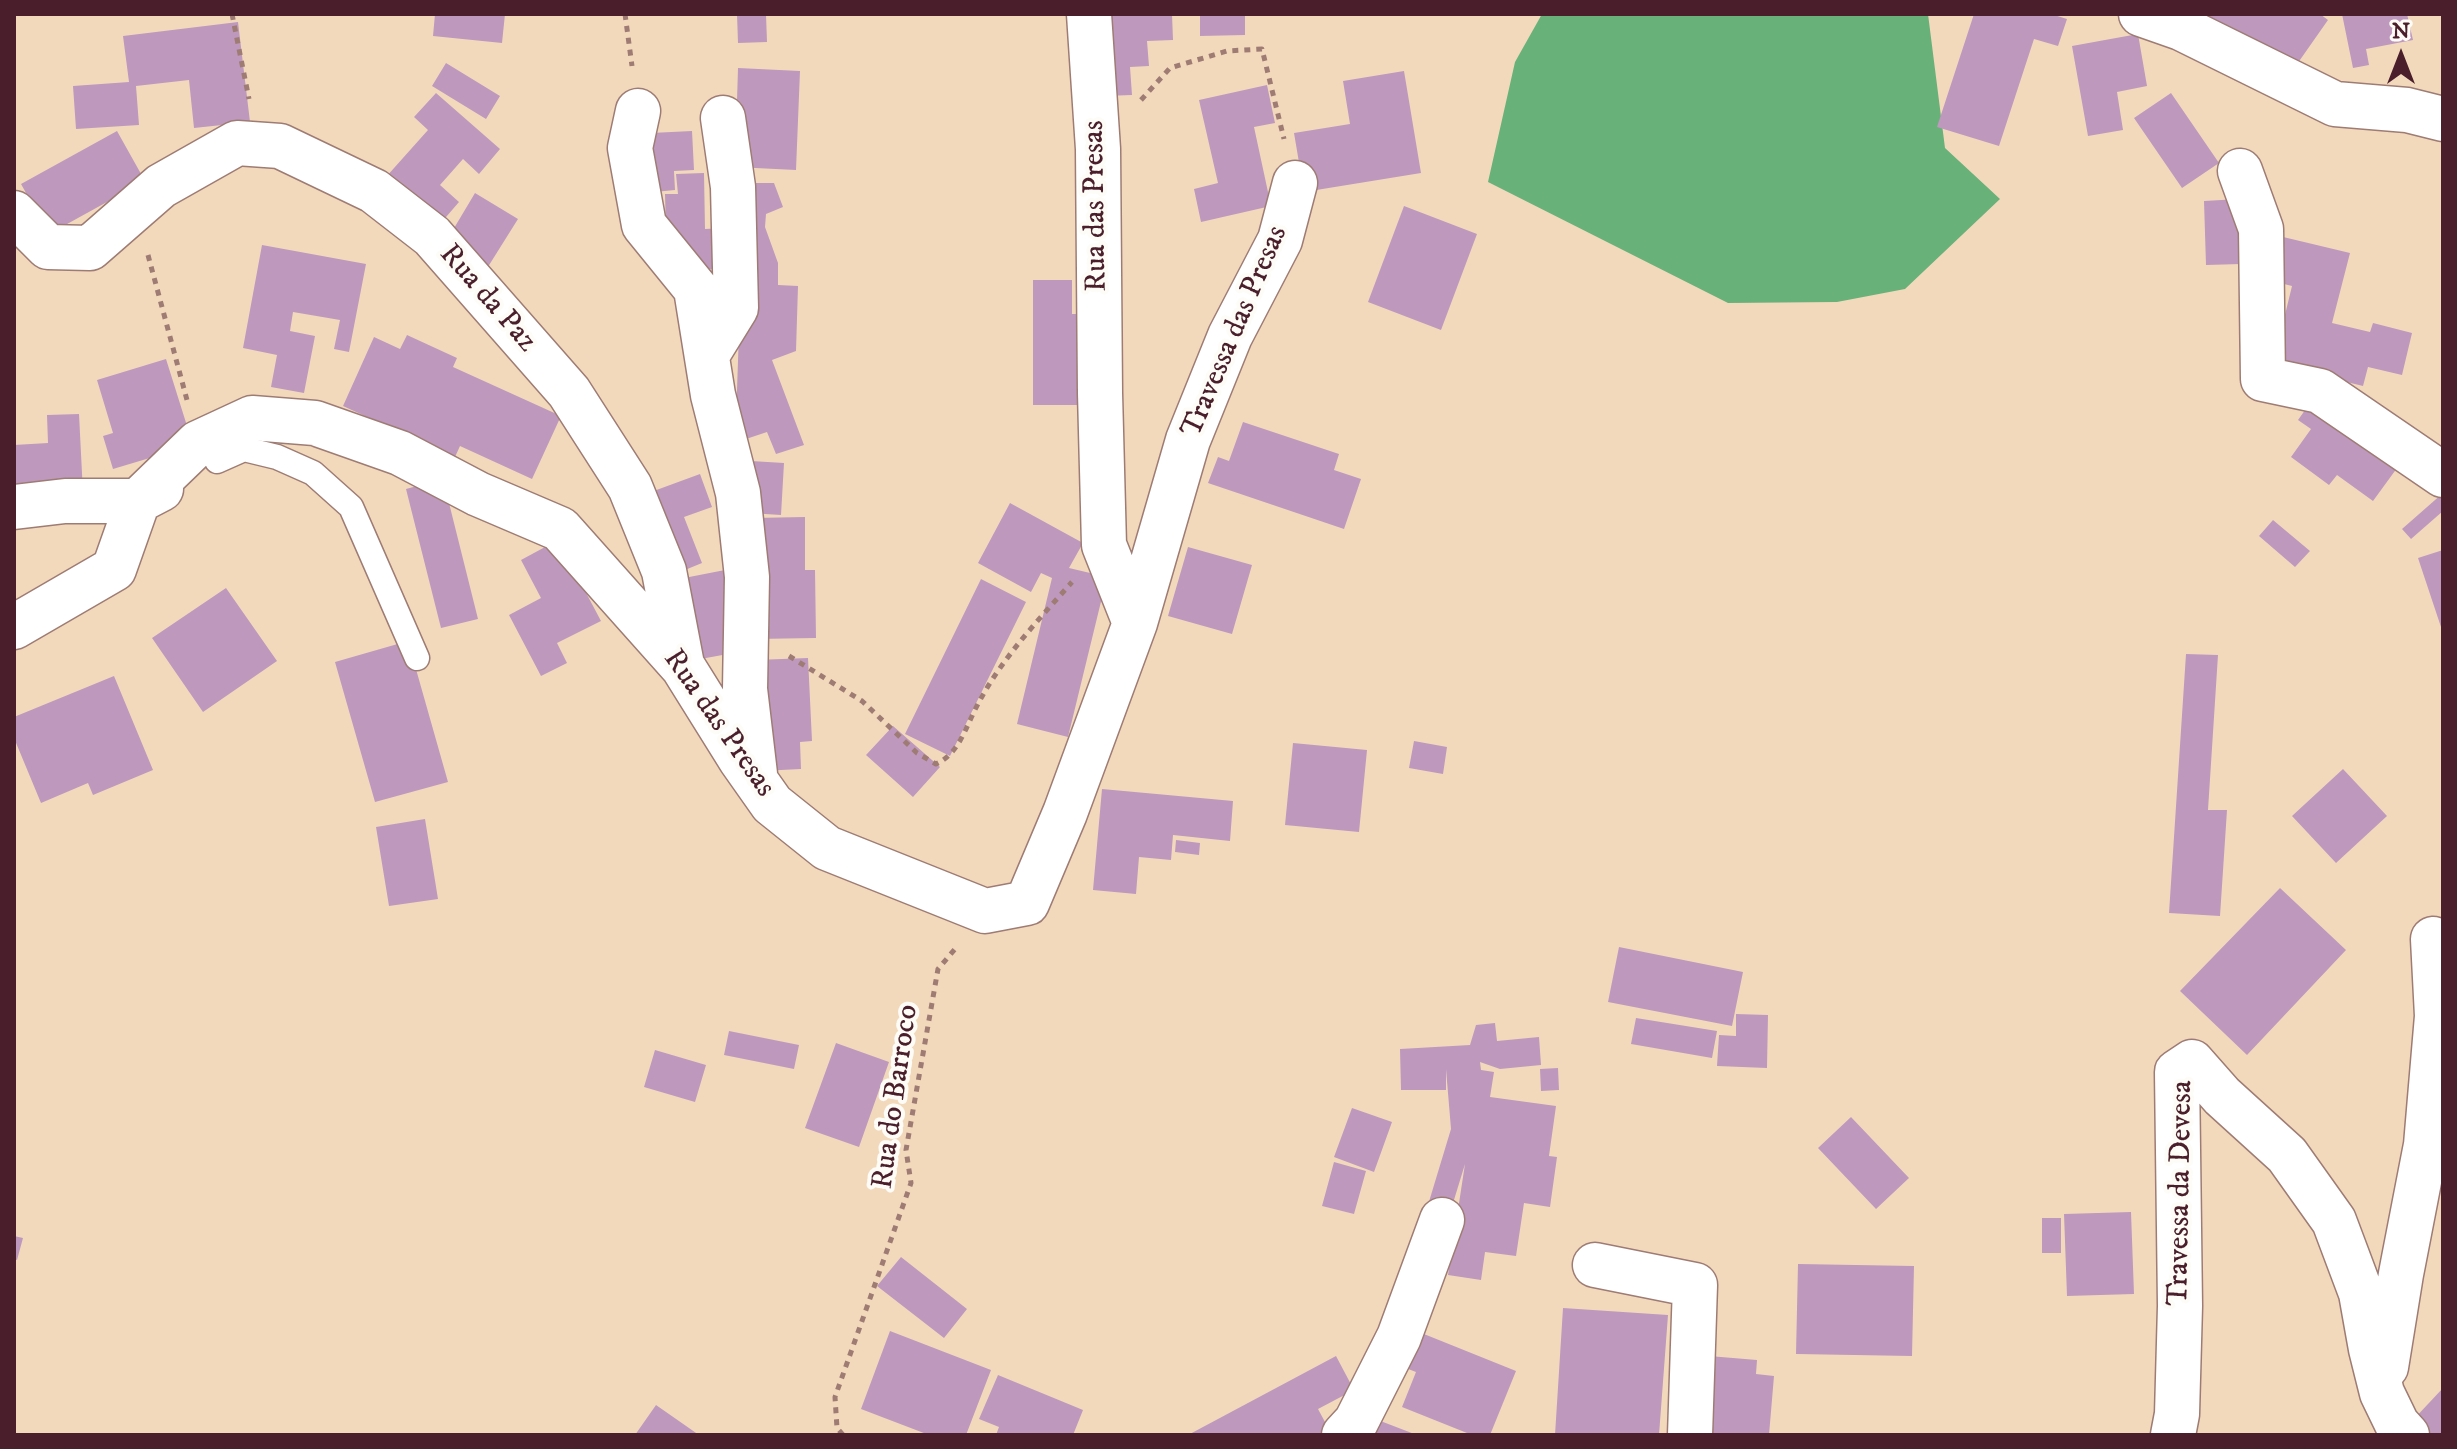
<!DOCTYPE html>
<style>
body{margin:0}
#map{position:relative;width:2457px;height:1449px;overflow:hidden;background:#f3d9bc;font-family:"IM FELL DW Pica",serif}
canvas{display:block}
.frame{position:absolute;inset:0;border:16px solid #4a1f2b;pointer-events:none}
.north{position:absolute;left:2361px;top:16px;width:80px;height:80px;-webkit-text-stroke:6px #fdfcf7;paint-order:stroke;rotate:0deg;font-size:22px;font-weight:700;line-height:32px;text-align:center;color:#4a1f2b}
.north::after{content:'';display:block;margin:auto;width:28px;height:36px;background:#4a1f2b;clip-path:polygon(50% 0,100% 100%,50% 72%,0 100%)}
</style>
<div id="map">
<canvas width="2457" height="1449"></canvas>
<div class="frame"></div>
<div class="north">N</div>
</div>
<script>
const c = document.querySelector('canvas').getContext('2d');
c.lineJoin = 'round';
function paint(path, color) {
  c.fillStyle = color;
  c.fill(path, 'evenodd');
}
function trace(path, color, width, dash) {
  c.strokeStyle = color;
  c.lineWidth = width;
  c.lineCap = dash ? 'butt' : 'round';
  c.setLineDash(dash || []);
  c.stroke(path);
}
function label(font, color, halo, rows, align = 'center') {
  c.font = font + ' "IM FELL DW Pica",serif';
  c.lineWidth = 8;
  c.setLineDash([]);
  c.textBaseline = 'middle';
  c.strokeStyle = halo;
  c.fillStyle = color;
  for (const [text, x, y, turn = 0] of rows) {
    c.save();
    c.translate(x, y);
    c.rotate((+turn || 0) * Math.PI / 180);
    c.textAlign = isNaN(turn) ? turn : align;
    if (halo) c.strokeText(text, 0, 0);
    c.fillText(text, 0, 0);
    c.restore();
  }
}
paint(new Path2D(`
 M1542,14H1928L1945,148L2000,199L1905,289L1837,302L1728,303L1488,182L1515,62Z`), '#68b27a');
paint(new Path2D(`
 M435,14H505L502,43L433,36Z
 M737,14H766L767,42L738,43Z
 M1099,14H1172L1173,40L1147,41L1149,66L1130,67L1132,95L1105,96Z
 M1200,14H1245V35L1200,36Z
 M1974,14H2051L2067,19L2058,46L2034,39L1999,146L1937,127Z
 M2208,14H2320L2328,20L2288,77L2205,18Z
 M2342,14H2407L2413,40L2366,49L2369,65L2353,68Z
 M238,22L250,122L194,128L189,80L136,86L139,125L76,129L73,86L129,82L123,36Z
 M2138,34L2147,86L2117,92L2123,130L2088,136L2072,46Z
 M446,63L500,96L486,119L432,86Z
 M738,68L800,71L796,170L735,167Z
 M1404,71L1421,173L1304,192L1294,133L1350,124L1343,81Z
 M1267,85L1275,123L1254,127L1271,206L1201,222L1194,189L1218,183L1199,100Z
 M436,93L500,149L479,174L463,159L440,185L459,202L440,224L386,177L428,130L414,117Z
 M2171,93L2219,163L2182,188L2134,118Z
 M117,131L145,181L49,234L21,184Z
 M692,131L694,170L674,171L675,190L654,192L651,133Z
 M704,173L705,229L723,228L724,269L667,270L665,194H678L676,174Z
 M744,183H774L783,207L766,214L765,227L778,263V285L798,286L796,351L772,360L804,445L776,454L767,432L743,440L736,420Z
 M475,193L518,219L486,270L444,245Z
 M2239,199L2241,264L2206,265L2204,201Z
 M1404,206L1477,234L1441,330L1368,302Z
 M2279,236L2350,253L2332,323L2370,332L2373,323L2412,333L2402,375L2368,367L2363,386L2273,364L2292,286L2268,280Z
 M262,245L366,264L349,352L334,349L340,320L293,312L290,331L315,336L304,393L271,387L277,355L243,348Z
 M1033,280H1072V314H1092V405H1033Z
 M407,335L457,358L453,367L561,416L532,479L460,446L455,457L343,406L374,337L400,349Z
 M166,359L193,445L113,469L103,436L113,433L97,380Z
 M2320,389L2408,453L2373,501L2337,475L2329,485L2291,457L2311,429L2298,420Z
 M79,414L83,493L14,496V445L48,443L47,415Z
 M1243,422L1339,454L1334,470L1361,479L1344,529L1208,483L1218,457L1229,461Z
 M751,461L784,463L781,515L749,513Z
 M700,474L712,507L684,517L702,563L680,572L651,492Z
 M443,479L478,619L441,628L406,489Z
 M2443,493V511L2411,539L2402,529Z
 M1010,503L1083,543L1069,568L1107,577L1068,737L1017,724L1052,578L1041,573L1031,592L978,563Z
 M805,517V570H815L816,638L755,639L753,518Z
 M2273,520L2310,551L2295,567L2259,536Z
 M558,540L601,621L557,643L567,663L541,676L509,615L541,598L521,560Z
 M1188,547L1252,565L1232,634L1168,616Z
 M2443,550V630H2442L2418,558Z
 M725,570L739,652L695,660L679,579Z
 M981,579L1026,602L950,756L905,734Z
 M226,588L277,661L203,712L152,638Z
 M408,641L448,782L375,802L335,662Z
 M2186,654L2218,655L2208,810H2227L2220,916L2169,913Z
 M808,658L812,741L800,742L801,769L761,771L756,660Z
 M114,676L153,770L93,795L88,783L41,803L14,738V717Z
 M893,726L940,767L913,797L866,755Z
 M1414,741L1447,747L1443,774L1409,768Z
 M1293,743L1367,750L1359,832L1285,825Z
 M2343,769L2387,816L2336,863L2292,816Z
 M1102,789L1233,801L1230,841L1173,835L1171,860L1139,857L1136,894L1093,890Z
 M425,819L438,899L389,906L376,827Z
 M1176,840L1200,843L1199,855L1175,852Z
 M2280,888L2346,950L2247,1055L2180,991Z
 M1619,947L1743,972L1732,1026L1608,1002Z
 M1736,1014L1768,1015L1767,1068L1717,1066L1719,1035L1736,1036Z
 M1636,1018L1717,1031L1712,1058L1631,1044Z
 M1495,1023L1497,1041L1539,1037L1541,1065L1500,1069L1480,1062L1481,1070L1494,1072L1490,1097L1556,1106L1549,1156L1557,1157L1550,1207L1524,1203L1516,1256L1485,1252L1481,1280L1448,1275L1465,1164L1431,1275L1408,1271L1451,1129L1446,1069V1090H1401L1400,1049L1470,1045L1476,1025Z
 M729,1031L799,1045L794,1069L724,1055Z
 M836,1043L889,1062L859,1147L805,1128Z
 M655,1050L706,1065L695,1102L644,1087Z
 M1558,1068L1559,1090L1541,1091L1540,1069Z
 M1352,1108L1392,1122L1374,1172L1334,1157Z
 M1851,1117L1909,1178L1876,1209L1818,1148Z
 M1334,1162L1366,1171L1354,1214L1322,1206Z
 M2131,1212L2134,1294L2067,1296L2064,1214Z
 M2042,1218H2061V1253H2042Z
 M14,1236L23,1238L17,1260L14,1259Z
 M901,1257L967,1309L944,1338L877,1286Z
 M1798,1264L1914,1266L1912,1356L1796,1354Z
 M1563,1308L1668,1315L1659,1435H1555Z
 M1404,1326L1516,1371L1490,1435H1472L1402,1407L1416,1372L1390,1362Z
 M890,1331L991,1370L966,1435H929L861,1409Z
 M1336,1356L1354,1390L1318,1409L1332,1435H1188Z
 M1709,1356L1757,1360L1756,1374L1774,1376L1769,1435H1702Z
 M998,1375L1083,1410L1073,1435H996L999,1427L979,1419Z
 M2443,1388V1435H2429L2413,1420Z
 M656,1405L699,1435H635Z
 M1370,1417L1417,1435H1363Z`), '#bf98be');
const lane = new Path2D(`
 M217,461L244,449L277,457L313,473L351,507L417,658`);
const street = new Path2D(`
 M1089,14L1098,149L1100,393L1104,545L1135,623
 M2141,14L2181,28L2335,104L2407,110L2443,119
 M638,111L630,148L644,225L696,289L713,395L738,493L747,577L745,689L755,774
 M2240,171L2261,229L2263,379L2320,391L2443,475
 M14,213L48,247L90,248L161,186L237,143L280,146L374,191L432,236L569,392L630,487L664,571L682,665
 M707,355L736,308L733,187L723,118
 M14,507L65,501H138L161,489
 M14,627L114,569L138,501L198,443L252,418L315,423L400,453L478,494L560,529L683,667L741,760L772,804L827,848L985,911L1027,903L1065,813L1135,623L1188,440L1230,336L1280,240L1295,183
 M1595,1265L1695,1285L1690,1435
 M2386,1367L2401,1274L2426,1145L2437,1016L2433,939
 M1344,1435L1356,1422L1399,1337L1442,1220
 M2173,1435L2177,1414L2180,1306L2177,1072L2192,1062L2222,1096L2287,1155L2334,1221L2361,1293L2371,1349L2382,1393L2397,1424L2407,1435`);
trace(lane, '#9e7c74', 27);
trace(street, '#9e7c74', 47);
trace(new Path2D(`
 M232,14L249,99
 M625,14L632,66
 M1141,100L1170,68L1227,51L1262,49L1284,139
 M148,255L187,400
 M789,656L862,701L917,753L936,764C956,755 963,735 972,716C996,664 1035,624 1072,582
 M843,1435L837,1428L835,1397L911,1183L906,1150L938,969L955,949`), '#9e7c74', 5, [6, 6]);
trace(lane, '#fff', 24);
trace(street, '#fff', 44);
label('30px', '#4a1f2b', '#fdfcf7', [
 ["Rua das Presas",1097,206,-91],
 ["Rua da Paz",487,299,49],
 ["Travessa das Presas",1236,332,-67],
 ["Rua das Presas",718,724,55],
 ["Rua do Barroco",897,1097,-82],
 ["Travessa da Devesa",2182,1193,-89]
]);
</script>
